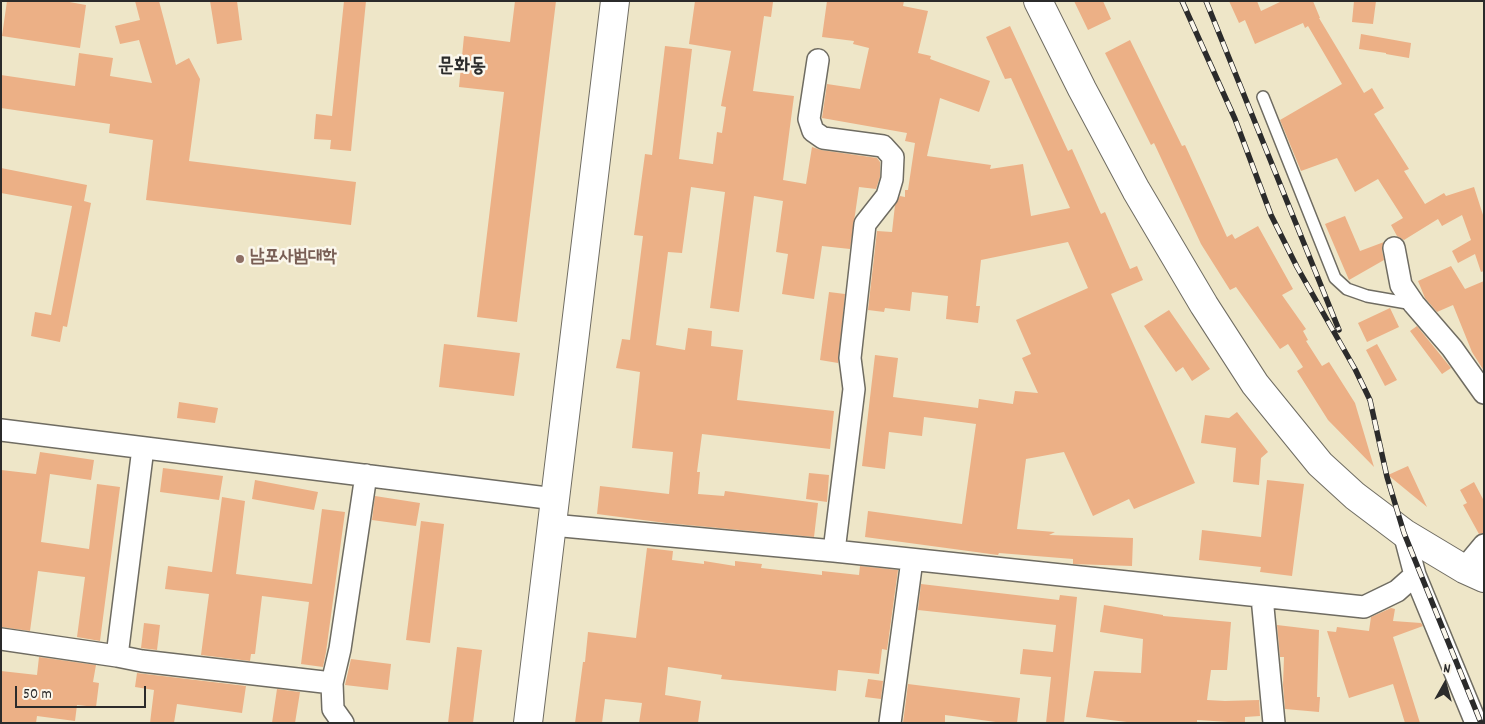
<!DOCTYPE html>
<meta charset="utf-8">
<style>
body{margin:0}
#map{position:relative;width:1485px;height:724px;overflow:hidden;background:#eee6c8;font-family:Dekko,sans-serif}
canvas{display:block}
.frame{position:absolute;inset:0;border:2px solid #2b2b2b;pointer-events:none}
.north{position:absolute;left:1420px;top:659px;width:50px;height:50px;-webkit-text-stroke:4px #fbf7ec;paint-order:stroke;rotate:7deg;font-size:14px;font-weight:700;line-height:20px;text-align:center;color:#2b2b2b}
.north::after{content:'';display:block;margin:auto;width:18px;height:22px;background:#2b2b2b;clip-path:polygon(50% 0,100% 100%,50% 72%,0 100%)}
.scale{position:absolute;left:15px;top:686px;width:131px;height:22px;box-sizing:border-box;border:2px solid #2b2b2b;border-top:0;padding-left:6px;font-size:15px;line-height:18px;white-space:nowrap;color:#2b2b2b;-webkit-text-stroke:4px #fbf7ec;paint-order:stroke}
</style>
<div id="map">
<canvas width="1485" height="724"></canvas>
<div class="frame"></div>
<div class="north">N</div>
<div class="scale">50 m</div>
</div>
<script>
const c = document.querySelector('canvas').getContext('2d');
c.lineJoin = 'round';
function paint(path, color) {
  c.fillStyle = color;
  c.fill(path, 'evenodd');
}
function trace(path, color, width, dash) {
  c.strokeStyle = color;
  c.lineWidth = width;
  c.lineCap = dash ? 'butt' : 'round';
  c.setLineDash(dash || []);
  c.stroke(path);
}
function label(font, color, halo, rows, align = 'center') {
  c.font = font + ' Dekko,"Poor Story",sans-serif';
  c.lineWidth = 5;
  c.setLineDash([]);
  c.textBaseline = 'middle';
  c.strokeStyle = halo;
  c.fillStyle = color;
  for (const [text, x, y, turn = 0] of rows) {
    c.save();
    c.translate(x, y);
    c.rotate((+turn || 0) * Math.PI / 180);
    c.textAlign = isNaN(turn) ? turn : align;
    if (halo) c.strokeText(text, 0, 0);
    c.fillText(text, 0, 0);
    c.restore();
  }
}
paint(new Path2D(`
 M7,1H64L86,5L80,48L2,36Z
 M135,1H159L176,65L189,58L200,79L189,161L356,182L351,225L146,200L153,140L109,133L110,124L1,108V75L75,86L79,53L113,58L110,76L152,83L139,40L120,44L115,26L140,20Z
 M210,1H237L242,40L217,44Z
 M344,1H366L351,151L330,149L331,140L314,139L316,114L332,116Z
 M515,1H556L517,322L477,317L504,92L459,87L464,36L510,42Z
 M695,1L773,2L771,17L764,16L753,91L794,96L783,180L806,184L812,147L821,150L877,158L880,162V177L876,189L859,187L850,249L822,246L814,299L782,294L788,254L776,252L783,201L754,196L739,312L710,308L725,192L691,187L682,253L668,252L656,345L685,350L688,328L712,331L711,346L743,350L737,400L834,411L830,449L702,434L697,472H700L698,494L724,496L725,491L818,503L814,537L666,523L597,514L600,486L669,494L673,452L632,448L640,372L616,368L622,339L630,340L643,236L634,235L645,154L652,155L665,46L692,49L679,159L713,164L717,132L722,133L726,107L721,106L731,51L689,44Z
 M827,1H904L903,6L928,11L918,53L931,56L930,59L990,81L979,112L940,98L927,156L991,165L990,169L1023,164L1031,216L1070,208L1011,78L1005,79L986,37L1010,26L1068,151L1072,149L1101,214L1105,212L1130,269L1137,266L1143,280L1111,294L1195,483L1134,509L1129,499L1093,516L1064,452L1026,459L1017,529L1055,532L1049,535L1133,538L1132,566L1073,564V559L999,553L998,555L865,537L868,511L962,524L976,424L924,417L922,436L889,432L885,469L862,466L875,355L898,358L893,397L978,408L979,399L1013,404L1015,391L1038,393L1022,358L1031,354L1016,320L1088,288L1068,242L981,260L976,306H980L978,323L946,319L948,296L912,292L910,311L885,308L884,312L868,310L877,231L892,232L895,205L900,196L905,197V190H908L915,143L905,141L907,133L822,118L827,84L860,89L869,48L853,44L854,41L822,37Z
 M1074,1H1103L1111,19L1088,30Z
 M1229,1H1257L1261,11L1282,1H1313L1320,18H1319L1364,93L1372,88L1384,108L1374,114L1409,169L1404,171L1425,204L1444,193L1446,196L1474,187L1484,218V271L1481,272L1475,254L1458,263L1452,251L1471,240L1462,215L1442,226L1438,219L1404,240L1397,236L1391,225L1403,218L1378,179L1355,192L1337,158L1301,171L1280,120L1342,84L1308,26L1305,28L1303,23L1255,44L1245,20L1239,23Z
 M1354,1H1376L1373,24L1352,22Z
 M1361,34L1411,43L1409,58L1386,54V53L1359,49Z
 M1130,40L1182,146L1185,145L1227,237L1232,234L1235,239L1258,226L1293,289L1282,295L1306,329L1303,331L1308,340L1306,341L1322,366L1329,362L1355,403L1374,467L1328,420L1297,371L1303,367L1288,344L1280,349L1236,287L1230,290L1201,244L1154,143L1151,145L1105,53Z
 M1,168L87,185L84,201L91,203L67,327L63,326L60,342L31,336L35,312L51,315L72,206L1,193Z
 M1345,216L1360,251L1384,242L1382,250L1384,260L1349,280L1325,224Z
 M1451,266L1465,289L1484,281V371L1472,352L1453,305L1437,312L1425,298L1418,281Z
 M829,292L845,294L838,363L820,360Z
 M1390,308L1399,327L1367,342L1358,323Z
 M1169,310L1210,369L1192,381L1183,367L1176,372L1144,326Z
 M1417,326L1451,368L1442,374L1410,331Z
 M444,344L520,353L514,396L439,387Z
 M1377,344L1397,380L1385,386L1366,350Z
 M179,402L218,408L215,423L177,418Z
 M1237,412L1268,452L1261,458L1259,485L1233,482L1236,448L1201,443L1205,415L1229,418Z
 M40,452L94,460L91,480L50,474L41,542L89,549L97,484L120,487L100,641L77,637L85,577L38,571L30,631L1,627V470L36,474Z
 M1408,466L1427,507L1388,475Z
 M163,468L223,476L219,500L160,492Z
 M809,473L829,475L827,502L806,499Z
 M255,480L318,492L314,510L252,499Z
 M1267,480L1304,484L1292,576L1260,572L1261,567L1199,560L1202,530L1261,537Z
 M1474,482L1484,501V533L1479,534L1463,505L1467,503L1460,490Z
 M375,496L420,503L416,526L372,520Z
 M222,497L245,501L236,574L312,584L322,509L345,512L326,652L323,667L301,664L309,602L262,596L255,654H251L250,661L201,655L209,594L165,589L168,566L212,572Z
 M421,521L444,524L430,643L406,640Z
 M647,548L673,551L672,560L704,564V561L735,566V561L762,564L761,568L822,575V571L859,575L860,566L898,570L887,650L882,649L879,674L838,670L836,691L721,679L722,675L668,667L665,695L701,701L698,723H639L642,703L605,699L602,723H575L583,662H585L588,632L636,638Z
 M921,584L1059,600L1060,595L1077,597L1064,723H1046L1051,677L1020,674L1023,649L1053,652L1056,625L918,610Z
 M1104,605L1163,615V616L1231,622L1227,670H1211L1207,700L1225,701L1259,700L1260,716L1245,717V723L1197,720V723H1135L1086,717L1094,671L1141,673L1143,639L1100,632Z
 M1391,608L1395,609L1393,621L1421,623L1423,626L1393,637L1420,723H1405L1393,684L1349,698L1327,631L1336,632L1337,627L1369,631L1371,617Z
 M144,623L160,625L157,650L141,648Z
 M1277,625L1319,630L1317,697H1320L1319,712L1285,709L1283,685L1284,657H1280Z
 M457,647L482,650L473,723H448Z
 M39,657L96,665L93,682L99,683L96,707L77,705L75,721L37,716L36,723H1V671L37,675Z
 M351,659L391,664L388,690L345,685Z
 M137,673L246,686L242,713L177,704L174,723H150L154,690L135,687Z
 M868,679L883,681L881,699L865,697Z
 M908,684L1020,698L1017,723H1003L945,715V723H903Z
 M277,689L300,692L295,723H272Z`), '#ecb086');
const lane = new Path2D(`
 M1263,97L1335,278L1347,289L1367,296L1413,304`);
const street = new Path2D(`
 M818,60L809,119L813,131L823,138L883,146L893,157L892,179L887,196L865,224L850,358L854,389L834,551
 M1394,248L1401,285L1414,304L1452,348L1484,393
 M1,430L555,499
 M552,525L834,551L1364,607L1397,591L1415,575
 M1404,533L1415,575L1476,723
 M1464,569L1484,545
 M1262,597L1274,723
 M1,639L117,656L142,661L332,683
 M117,656L143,448
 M343,723L333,709L332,683L340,649L366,475
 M890,723L912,560`);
const secondary = new Path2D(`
 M1038,1L1082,89L1136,190L1204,305L1255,384L1320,464L1355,496L1404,533L1464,569L1484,578`);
const primary = new Path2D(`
 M528,723L615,1`);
trace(lane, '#6f6c62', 14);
trace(street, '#6f6c62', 24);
trace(secondary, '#6f6c62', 30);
trace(primary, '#6f6c62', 30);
trace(lane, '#fff', 11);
trace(street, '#fff', 21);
trace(secondary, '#fff', 28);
trace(primary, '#fff', 28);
const rail = new Path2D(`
 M1182,1L1235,119L1271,215L1297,267L1355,369L1370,400L1387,477L1404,533L1481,723
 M1206,1L1339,330`);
trace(rail, '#2b2b2b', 5.5);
trace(rail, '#fbf7ec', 4, [11]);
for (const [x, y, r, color] of [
 [240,259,5,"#8d6e63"]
]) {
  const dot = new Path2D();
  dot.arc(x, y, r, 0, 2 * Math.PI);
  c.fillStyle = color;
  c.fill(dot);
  trace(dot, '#fbf7ec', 2);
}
label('bold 18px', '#785e54', '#fbf7ec', [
 ["남포사범대학",250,259]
], 'left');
label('bold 20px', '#2b2b2b', '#fbf7ec', [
 ["문화동",462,68]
]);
</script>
